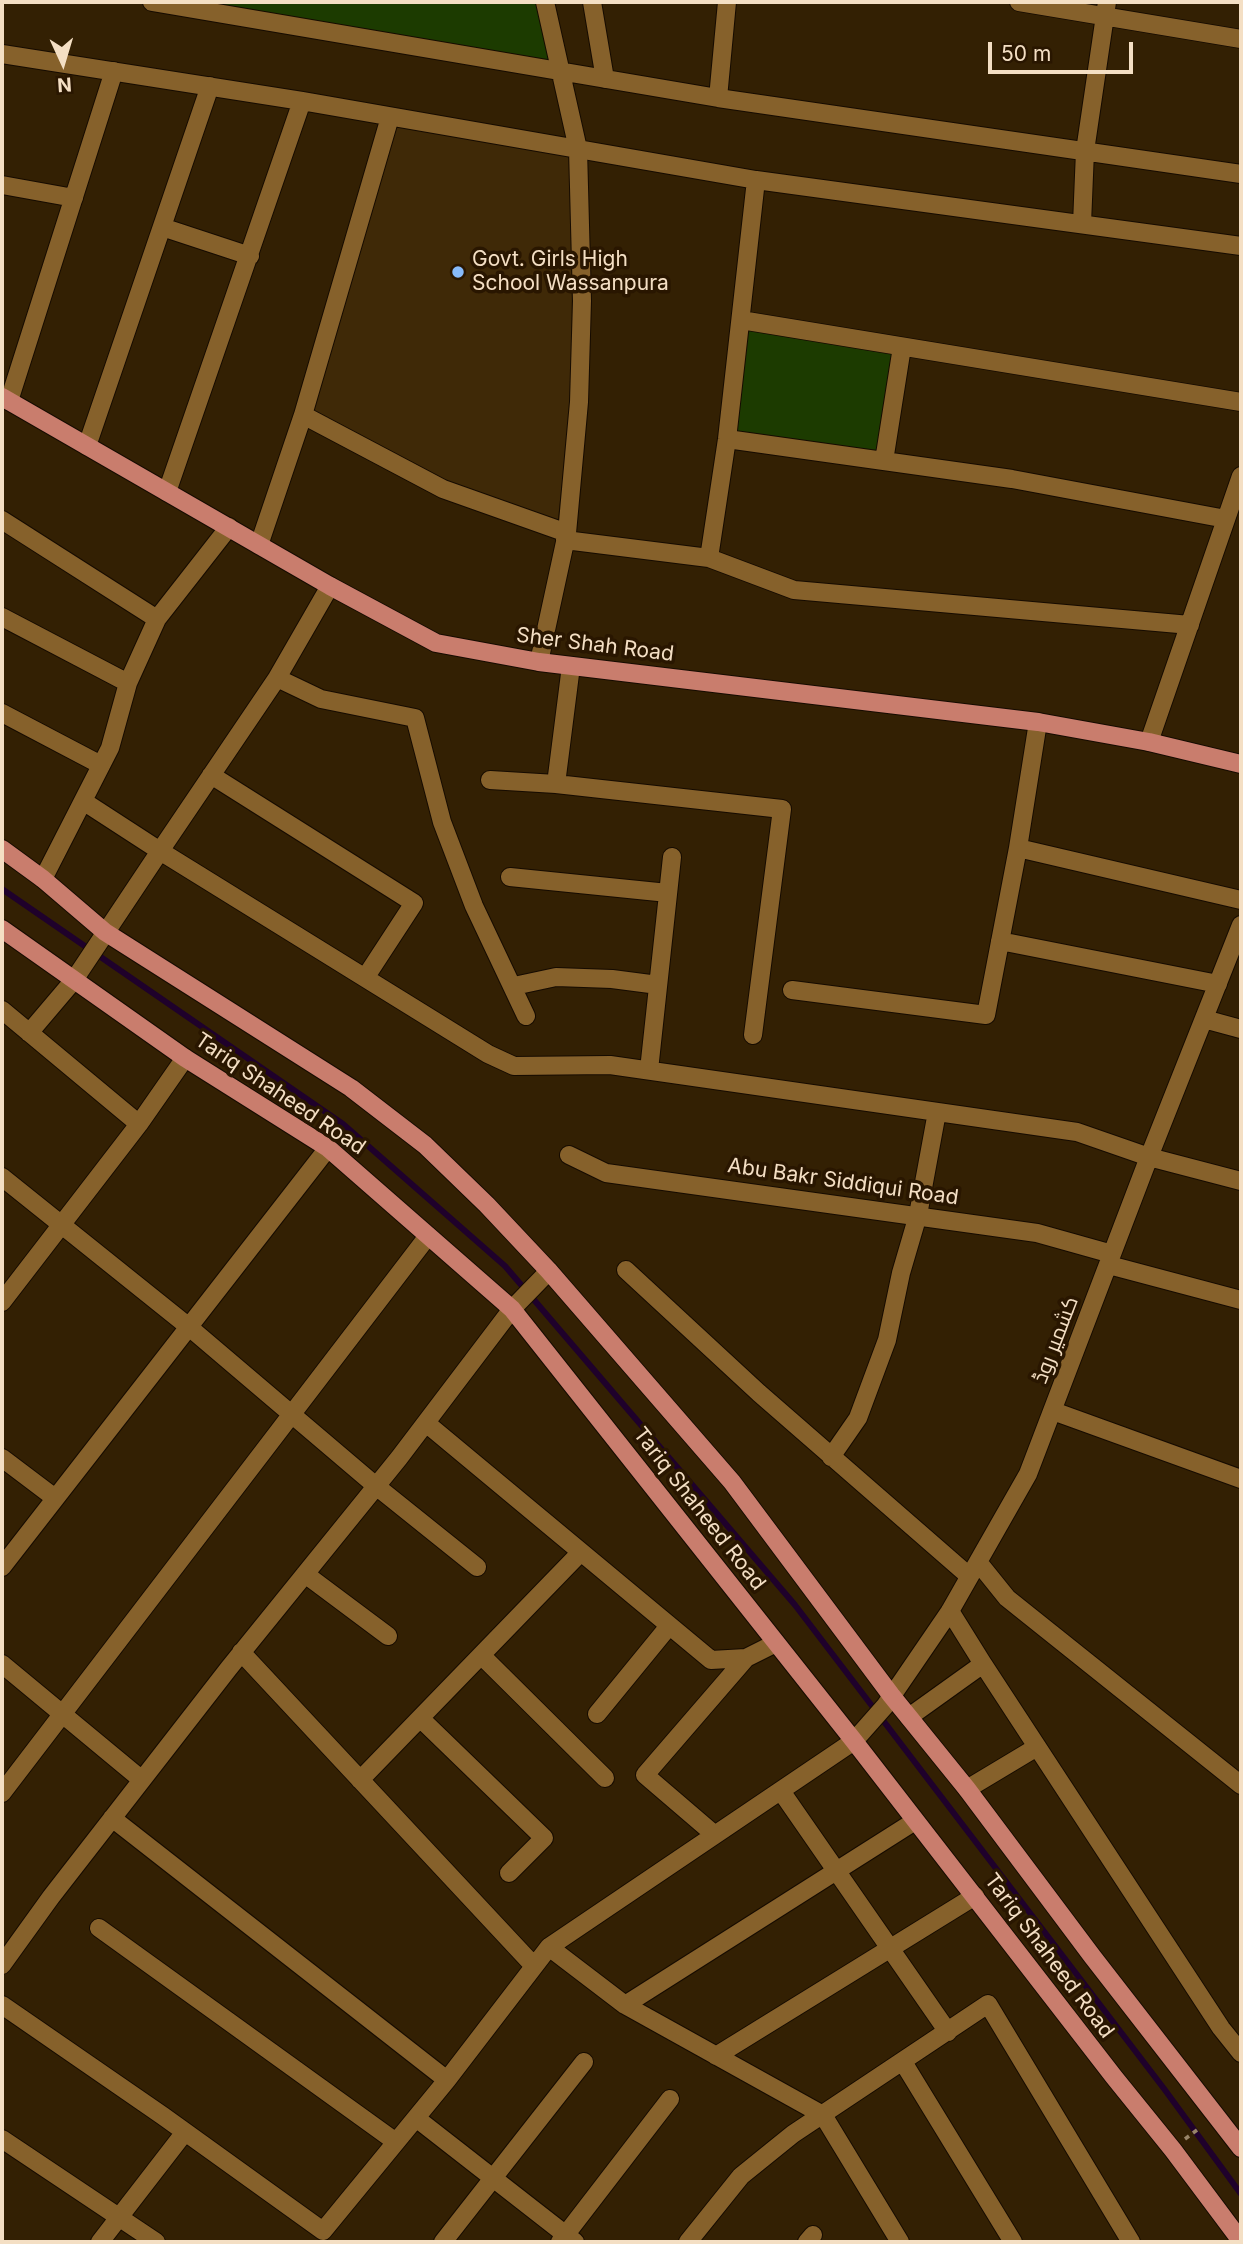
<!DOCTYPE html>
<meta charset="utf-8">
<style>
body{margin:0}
#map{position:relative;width:1243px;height:2244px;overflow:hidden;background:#332003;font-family:Inter,sans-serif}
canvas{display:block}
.frame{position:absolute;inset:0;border:4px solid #f4dfc4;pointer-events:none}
.north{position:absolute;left:28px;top:28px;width:70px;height:70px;-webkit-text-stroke:5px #291600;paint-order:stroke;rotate:176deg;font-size:19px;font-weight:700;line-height:28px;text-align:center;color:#f4dfc4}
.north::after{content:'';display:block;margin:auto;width:24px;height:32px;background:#f4dfc4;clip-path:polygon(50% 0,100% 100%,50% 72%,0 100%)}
.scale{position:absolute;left:988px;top:42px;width:145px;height:32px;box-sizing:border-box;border:4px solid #f4dfc4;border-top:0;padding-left:9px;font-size:21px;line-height:24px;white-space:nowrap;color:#f4dfc4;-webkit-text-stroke:5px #291600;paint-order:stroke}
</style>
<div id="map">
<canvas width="1243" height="2244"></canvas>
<div class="frame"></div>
<div class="north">N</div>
<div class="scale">50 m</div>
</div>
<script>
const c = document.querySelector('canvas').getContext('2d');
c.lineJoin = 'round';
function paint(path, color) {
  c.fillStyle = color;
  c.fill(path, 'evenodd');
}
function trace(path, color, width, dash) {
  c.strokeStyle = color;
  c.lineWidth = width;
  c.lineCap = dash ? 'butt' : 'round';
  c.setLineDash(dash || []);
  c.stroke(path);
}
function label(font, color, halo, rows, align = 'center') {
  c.font = font + ' Inter,Cairo,sans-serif';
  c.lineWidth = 7;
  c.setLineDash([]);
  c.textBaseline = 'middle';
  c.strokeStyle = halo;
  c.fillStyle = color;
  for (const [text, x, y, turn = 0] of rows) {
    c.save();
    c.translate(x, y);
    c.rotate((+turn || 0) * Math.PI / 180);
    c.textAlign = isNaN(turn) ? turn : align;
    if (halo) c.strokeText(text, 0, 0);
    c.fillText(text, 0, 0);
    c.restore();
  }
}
paint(new Path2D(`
 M390,114L571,143L572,401L556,534L488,515L303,415Z`), '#3f2907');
paint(new Path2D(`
 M178,2H536L551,65Z
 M741,320L902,347L884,461L727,439Z`), '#1c3b00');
trace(new Path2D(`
 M2,889L343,1124L505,1266L795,1605L1165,2090L1241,2194`), '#1f012b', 6);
const minor = new Path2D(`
 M152,2L718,98L1241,174
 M592,2L605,79
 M1019,2L1241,39
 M2,54L302,101L756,180L1241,246
 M718,98L727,2
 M390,117L303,415L443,489L567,533
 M2,185L74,198
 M1082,224L1085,151L1107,2
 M162,227L250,256
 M741,320L1241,402
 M9,401L114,71
 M727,439L1012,479L1226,519
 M87,446L210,86
 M884,461L902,347
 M167,492L302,101
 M2,520L157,619
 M565,540L709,558L794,590L1190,625
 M259,545L303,415
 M709,558L727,439L756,180
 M330,586L277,678L321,699L415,718L442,822L474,906L526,1016
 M2,617L128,683
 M539,662L567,533L579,402L582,301L578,149L545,2
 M2,713L101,765
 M1038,722L1018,848L1241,900
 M1149,742L1241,476
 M211,775L414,903L365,978
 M490,780L556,784L571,666
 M556,784L782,809L753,1035
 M83,801L160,851L277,678
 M510,877L668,893
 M43,879L110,748L128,683L157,619L229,527
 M1000,941L1218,984
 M514,986L556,977L612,979L658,985
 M792,990L986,1015L1018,848
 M2,1010L139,1124
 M1204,1019L1241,1029
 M29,1033L74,980L160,851L488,1054L514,1066L610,1065L1077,1132L1149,1157L1241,1181
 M649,1070L672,857
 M569,1155L606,1173L1037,1233L1112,1254
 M2,1177L189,1327L376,1486L477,1567
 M1109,1265L1241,1300
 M626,1270L759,1393L969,1576
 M2,1302L139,1124L185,1058
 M1053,1411L1241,1479
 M426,1423L711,1660L746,1658L776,1643
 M831,1457L858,1418L887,1340L901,1273L918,1215L937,1112
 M2,1458L55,1498
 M978,1562L1007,1598L1241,1785
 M2,1567L328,1148
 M305,1574L388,1636
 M241,1652L534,1966
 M481,1655L605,1778
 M2,1664L142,1780
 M983,1664L1221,2028L1241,2053
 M597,1714L669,1626
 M909,1717L983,1664L950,1611
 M420,1718L544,1838L509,1873
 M360,1780L581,1552
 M967,1789L1037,1747
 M781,1791L948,2032
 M2,1793L428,1236
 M112,1818L447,2080
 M715,1835L645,1775L746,1658
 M99,1928L396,2142
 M549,1947L625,2005L823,2115L900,2242
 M2,1965L51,1897L229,1668L399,1458L512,1309L549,1271
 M2,2005L163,2116L323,2231L447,2080L549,1947L854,1741L885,1706L950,1611L1028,1474L1149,1157L1241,925
 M625,2005L915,1821
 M716,2056L975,1896
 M903,2062L1013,2242
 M416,2118L575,2242
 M2,2139L156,2242
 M100,2242L185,2132
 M443,2242L584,2062
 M560,2242L670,2099
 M688,2242L741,2176L793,2134L988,2004L1131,2242
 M807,2242L813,2235`);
const major = new Path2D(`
 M2,397L330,586L436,643L539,662L1038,722L1149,742L1241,764
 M2,849L43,879L105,932L351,1088L425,1145L487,1205L549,1271L732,1482L891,1695L967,1789L1092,1956L1241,2148
 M2,929L185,1058L328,1148L512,1309L854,1741L1114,2077L1173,2150L1241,2241`);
trace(minor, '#160b00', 20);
trace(major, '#160b00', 20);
trace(new Path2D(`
 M1185,2139L1201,2127`), '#988468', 3.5, [5, 5]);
trace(minor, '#86612b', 18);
trace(major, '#c97d6d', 18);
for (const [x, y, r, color] of [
 [458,272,7,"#87bbfb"]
]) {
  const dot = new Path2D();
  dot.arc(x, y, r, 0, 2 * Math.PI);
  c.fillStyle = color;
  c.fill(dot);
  trace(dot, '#291600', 2.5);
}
label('21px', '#f4dfc4', '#291600', [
 ["Govt. Girls High",472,260],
 ["School Wassanpura",472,284]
], 'left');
label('21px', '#f4dfc4', '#291600', [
 ["Sher Shah Road",595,645,7],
 ["Tariq Shaheed Road",280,1094,34],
 ["Abu Bakr Siddiqui Road",843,1182,8],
 ["کشمیر روڈ",1056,1340,-69],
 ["Tariq Shaheed Road",699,1509,52],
 ["Tariq Shaheed Road",1049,1956,53]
]);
</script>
